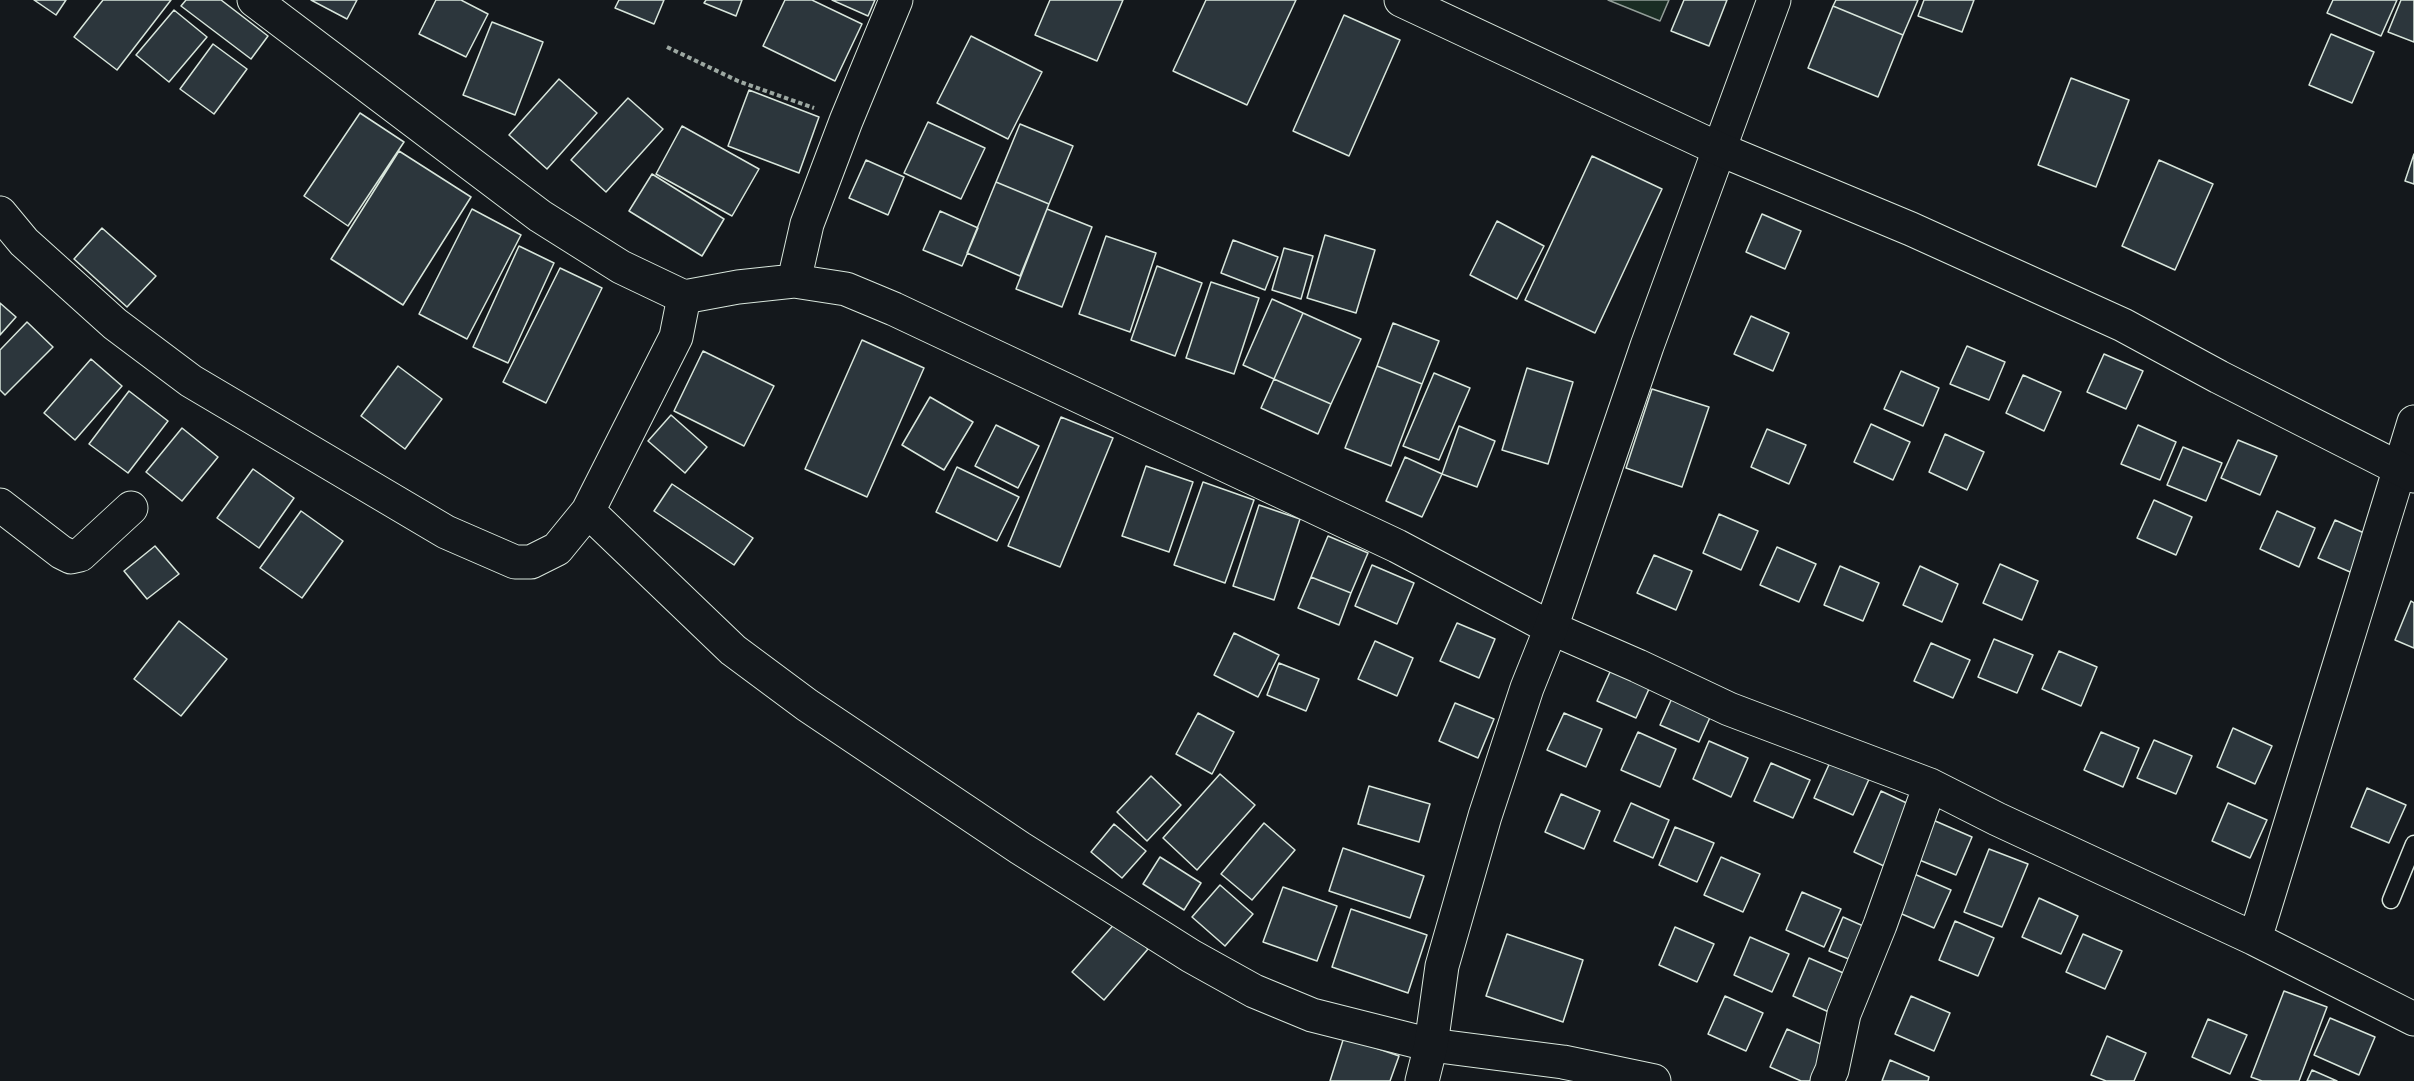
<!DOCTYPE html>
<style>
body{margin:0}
canvas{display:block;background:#14181c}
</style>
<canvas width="2414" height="1081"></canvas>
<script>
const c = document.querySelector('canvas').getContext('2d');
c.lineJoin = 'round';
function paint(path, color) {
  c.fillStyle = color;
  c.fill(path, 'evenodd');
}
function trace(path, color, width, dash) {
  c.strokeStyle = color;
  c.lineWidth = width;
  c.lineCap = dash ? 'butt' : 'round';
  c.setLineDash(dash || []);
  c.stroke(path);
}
const green = new Path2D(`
 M1608,0H1669L1660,21Z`);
paint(green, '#1a2d24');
trace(green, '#939e99', 1.5);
const building = new Path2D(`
 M34,0H66L56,15Z
 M103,0H171L117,70L74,37Z
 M186,0H221L268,36L251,59L181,6Z
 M311,0H357L347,19Z
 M436,0H461L488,14L466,57L419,34Z
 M619,0H664L654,24L615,8Z
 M706,0H742L736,16L704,3Z
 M785,0H812L862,24L835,81L763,46Z
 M832,0H875L868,16Z
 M1050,0H1123L1097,61L1035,35Z
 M1206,0H1296L1247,105L1173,71Z
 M1684,0H1727L1709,46L1671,31Z
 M1836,0H1918L1903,35L1833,6Z
 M1924,0H1974L1962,32L1918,16Z
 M2333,0H2397L2381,36L2327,13Z
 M2401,0H2414V42L2388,32Z
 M1833,6L1903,35L1878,97L1808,68Z
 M174,10L207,37L169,82L136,55Z
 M1344,15L1400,40L1349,156L1293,131Z
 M492,22L543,42L515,115L463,95Z
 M2331,34L2374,52L2352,103L2309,85Z
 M971,36L1042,72L1008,139L937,103Z
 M213,44L247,69L214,114L180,89Z
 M2071,78L2129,100L2096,187L2038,165Z
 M559,79L597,113L547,169L509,135Z
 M749,90L819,117L799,173L728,146Z
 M628,98L663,129L606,192L571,160Z
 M360,113L404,142L348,226L304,196Z
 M928,122L985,148L961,199L904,173Z
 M1020,124L1073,146L1049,204L996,182Z
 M682,126L759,169L732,216L656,174Z
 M399,151L471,197L403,305L331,259Z
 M2414,154V184L2405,181Z
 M1592,156L1662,189L1595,333L1525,300Z
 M866,160L904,177L888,215L849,198Z
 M2159,160L2213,184L2175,270L2122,246Z
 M652,174L724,219L702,256L629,211Z
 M996,182L1049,204L1020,276L967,253Z
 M472,209L521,235L467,339L419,314Z
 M1047,209L1092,227L1062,307L1016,289Z
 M940,211L978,228L962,266L923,250Z
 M1762,214L1801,231L1785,269L1746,252Z
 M1497,221L1544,246L1517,299L1470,275Z
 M102,228L156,276L127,307L74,259Z
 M1325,235L1375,250L1356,313L1307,298Z
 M1106,236L1156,253L1130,332L1079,314Z
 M1233,240L1278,257L1265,290L1221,273Z
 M519,246L554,263L508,363L473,347Z
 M1284,248L1313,256L1301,299L1272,290Z
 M1157,266L1202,283L1175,356L1131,340Z
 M560,268L602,288L546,403L503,382Z
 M1211,282L1259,298L1234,374L1186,358Z
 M1272,299L1303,313L1274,379L1243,365Z
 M0,303L16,317L0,335Z
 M1303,313L1361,339L1331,404L1274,379Z
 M1751,316L1789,333L1773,371L1734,354Z
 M27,322L53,347L5,395L0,390V350Z
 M1393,323L1439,341L1422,384L1377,366Z
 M862,340L924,368L867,497L805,469Z
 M1967,346L2005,362L1989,400L1950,384Z
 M703,351L774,386L744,446L674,411Z
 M2104,354L2143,371L2126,409L2087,392Z
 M91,359L122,386L75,440L44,413Z
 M398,366L442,399L405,449L361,416Z
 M1377,366L1422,384L1391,466L1345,448Z
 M1527,368L1573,382L1548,464L1502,450Z
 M1901,371L1939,388L1923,426L1884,409Z
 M1434,373L1470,388L1439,460L1403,446Z
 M2023,375L2061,392L2044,431L2006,413Z
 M1274,379L1331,404L1318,434L1261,408Z
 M1652,389L1709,407L1682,487L1626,468Z
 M129,391L168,421L128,473L89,444Z
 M930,397L973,422L944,470L902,445Z
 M671,415L707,447L685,473L648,441Z
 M1061,417L1113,438L1060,567L1008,546Z
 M1871,424L1910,442L1893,480L1854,462Z
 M996,425L1039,446L1018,488L975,466Z
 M2138,425L2176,442L2160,480L2121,464Z
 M1459,426L1495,441L1477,487L1442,474Z
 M182,428L218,457L182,501L146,472Z
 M1767,429L1806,445L1789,484L1751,467Z
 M1945,434L1984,452L1967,490L1929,472Z
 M2238,440L2277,456L2260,495L2221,478Z
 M2183,447L2222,463L2206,501L2167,485Z
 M1405,457L1442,474L1422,517L1386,501Z
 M1146,466L1193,482L1169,552L1122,536Z
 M957,467L1019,497L997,541L936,512Z
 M253,469L294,498L259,548L217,518Z
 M1203,482L1254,500L1225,583L1174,565Z
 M672,484L753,538L734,565L654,511Z
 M2154,500L2192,517L2176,555L2137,538Z
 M1259,505L1300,519L1274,600L1233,586Z
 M301,511L343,541L302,598L260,568Z
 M2277,511L2315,528L2299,567L2260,549Z
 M1719,514L1758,531L1741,570L1703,553Z
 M2335,520L2373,537L2357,575L2318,558Z
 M1328,536L1368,553L1351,593L1311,577Z
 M155,546L179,574L147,599L124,571Z
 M1777,547L1816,564L1799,602L1760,585Z
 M1654,555L1692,571L1676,610L1637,593Z
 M2000,564L2038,581L2022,620L1983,603Z
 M1372,565L1414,583L1397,624L1355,606Z
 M1840,566L1879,583L1863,621L1824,605Z
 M1920,566L1958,584L1942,622L1903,605Z
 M1311,577L1351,593L1339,625L1298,608Z
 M2411,601L2414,603V648L2395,640Z
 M179,621L227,659L181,716L134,679Z
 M1457,623L1495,639L1479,678L1440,661Z
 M1234,633L1279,655L1258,697L1214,675Z
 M1994,639L2033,655L2017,693L1978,677Z
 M1375,641L1413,658L1397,696L1358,679Z
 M1931,643L1970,660L1953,698L1914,681Z
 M2059,651L2097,667L2081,706L2042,689Z
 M1279,663L1319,679L1306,711L1267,695Z
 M1614,663L1653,680L1636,718L1597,701Z
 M1677,687L1716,704L1699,742L1660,725Z
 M1455,703L1494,719L1478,758L1439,741Z
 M1198,713L1234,732L1212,774L1176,754Z
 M1564,713L1602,729L1586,767L1547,750Z
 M2233,728L2272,746L2255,784L2217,767Z
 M1638,732L1676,749L1660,787L1621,770Z
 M2101,732L2139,748L2123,787L2084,770Z
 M2154,740L2192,756L2176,794L2137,778Z
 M1709,741L1748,758L1731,797L1693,779Z
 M1831,760L1870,777L1853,815L1814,798Z
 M1771,763L1810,780L1793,818L1754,801Z
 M1220,774L1255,805L1197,870L1163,838Z
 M1151,776L1181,805L1147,841L1117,812Z
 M1369,786L1430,804L1419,842L1358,824Z
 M2367,788L2406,805L2389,843L2351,827Z
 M1881,791L1913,806L1886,867L1854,852Z
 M1561,794L1600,811L1584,849L1545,832Z
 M1631,803L1669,820L1653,858L1614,841Z
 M2228,803L2267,820L2250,858L2212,841Z
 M1933,820L1972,837L1956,875L1917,859Z
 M1264,823L1295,850L1252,900L1221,874Z
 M1114,824L1146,851L1122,878L1091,852Z
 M1675,827L1714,843L1697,882L1659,865Z
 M1343,848L1424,876L1410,918L1329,891Z
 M1989,849L2028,864L2002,927L1964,912Z
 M1160,857L1201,883L1184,910L1143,884Z
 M1721,857L1760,874L1743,912L1704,895Z
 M1912,873L1951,890L1934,928L1895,911Z
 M1220,885L1253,914L1225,946L1192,917Z
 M1283,887L1337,906L1317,961L1263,942Z
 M1802,892L1841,909L1824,947L1786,930Z
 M2039,898L2078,916L2061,954L2022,937Z
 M1351,909L1427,935L1408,993L1332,967Z
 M1843,917L1870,929L1856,962L1829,951Z
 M1117,921L1148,949L1104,1000L1072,972Z
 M1955,921L1994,938L1978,976L1939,960Z
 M1675,927L1714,944L1697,982L1659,965Z
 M1507,934L1583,960L1563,1022L1486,996Z
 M2083,934L2122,951L2105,989L2066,972Z
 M1750,937L1789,954L1772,992L1734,975Z
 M1809,958L1848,975L1831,1013L1793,996Z
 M2284,991L2327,1007L2299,1081H2262L2251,1077Z
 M1725,996L1763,1013L1746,1051L1708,1034Z
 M1911,996L1950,1013L1934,1051L1895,1034Z
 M2330,1018L2375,1037L2359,1075L2314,1055Z
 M2208,1019L2247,1035L2230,1074L2192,1057Z
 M1787,1029L1825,1046L1810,1081H1801L1770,1067Z
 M2107,1036L2146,1053L2134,1081H2106L2091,1075Z
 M1344,1037L1399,1056L1390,1081H1330Z
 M1890,1060L1929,1077L1928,1081H1882Z
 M2312,1070L2337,1081H2307Z`);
paint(building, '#2c363c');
trace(building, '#d8e6dc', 1.5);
const service = new Path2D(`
 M2391,900L2414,844`);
const minor = new Path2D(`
 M254,0L540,216L621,267L684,297L738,287L794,281L846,289L894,309L1397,546L1551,628L1638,666L1729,709L1930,785L1997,819L2255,939L2414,1019
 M0,213L24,242L115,324L191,381L446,532L515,562H531L557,549L588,511L676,337L684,297
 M794,281L807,224L846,121L896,0
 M0,505L61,552L71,557L80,555L131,508
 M588,511L733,650L807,705L1020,848L1191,956L1254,991L1312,1015L1431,1045L1563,1062L1654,1081
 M2255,939L2414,422
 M1827,1081L1832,1070L1844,1014L1880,925L1930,785`);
const tertiary = new Path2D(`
 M1422,1081L1431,1045L1442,966L1485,816L1527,688L1551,628L1647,346L1774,0`);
const secondary = new Path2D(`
 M1401,0L1719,149L1911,229L2123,325L2219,377L2414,476`);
trace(service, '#d8e6dc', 19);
trace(minor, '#d8e6dc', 35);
trace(tertiary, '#d8e6dc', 35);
trace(secondary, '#d8e6dc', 35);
trace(new Path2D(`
 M667,47L738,81L814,108`), '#9da8a2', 4, [4.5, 3]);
trace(service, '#14181c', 16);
trace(minor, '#14181c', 33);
trace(tertiary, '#14181c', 33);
trace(secondary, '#14181c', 33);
</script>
